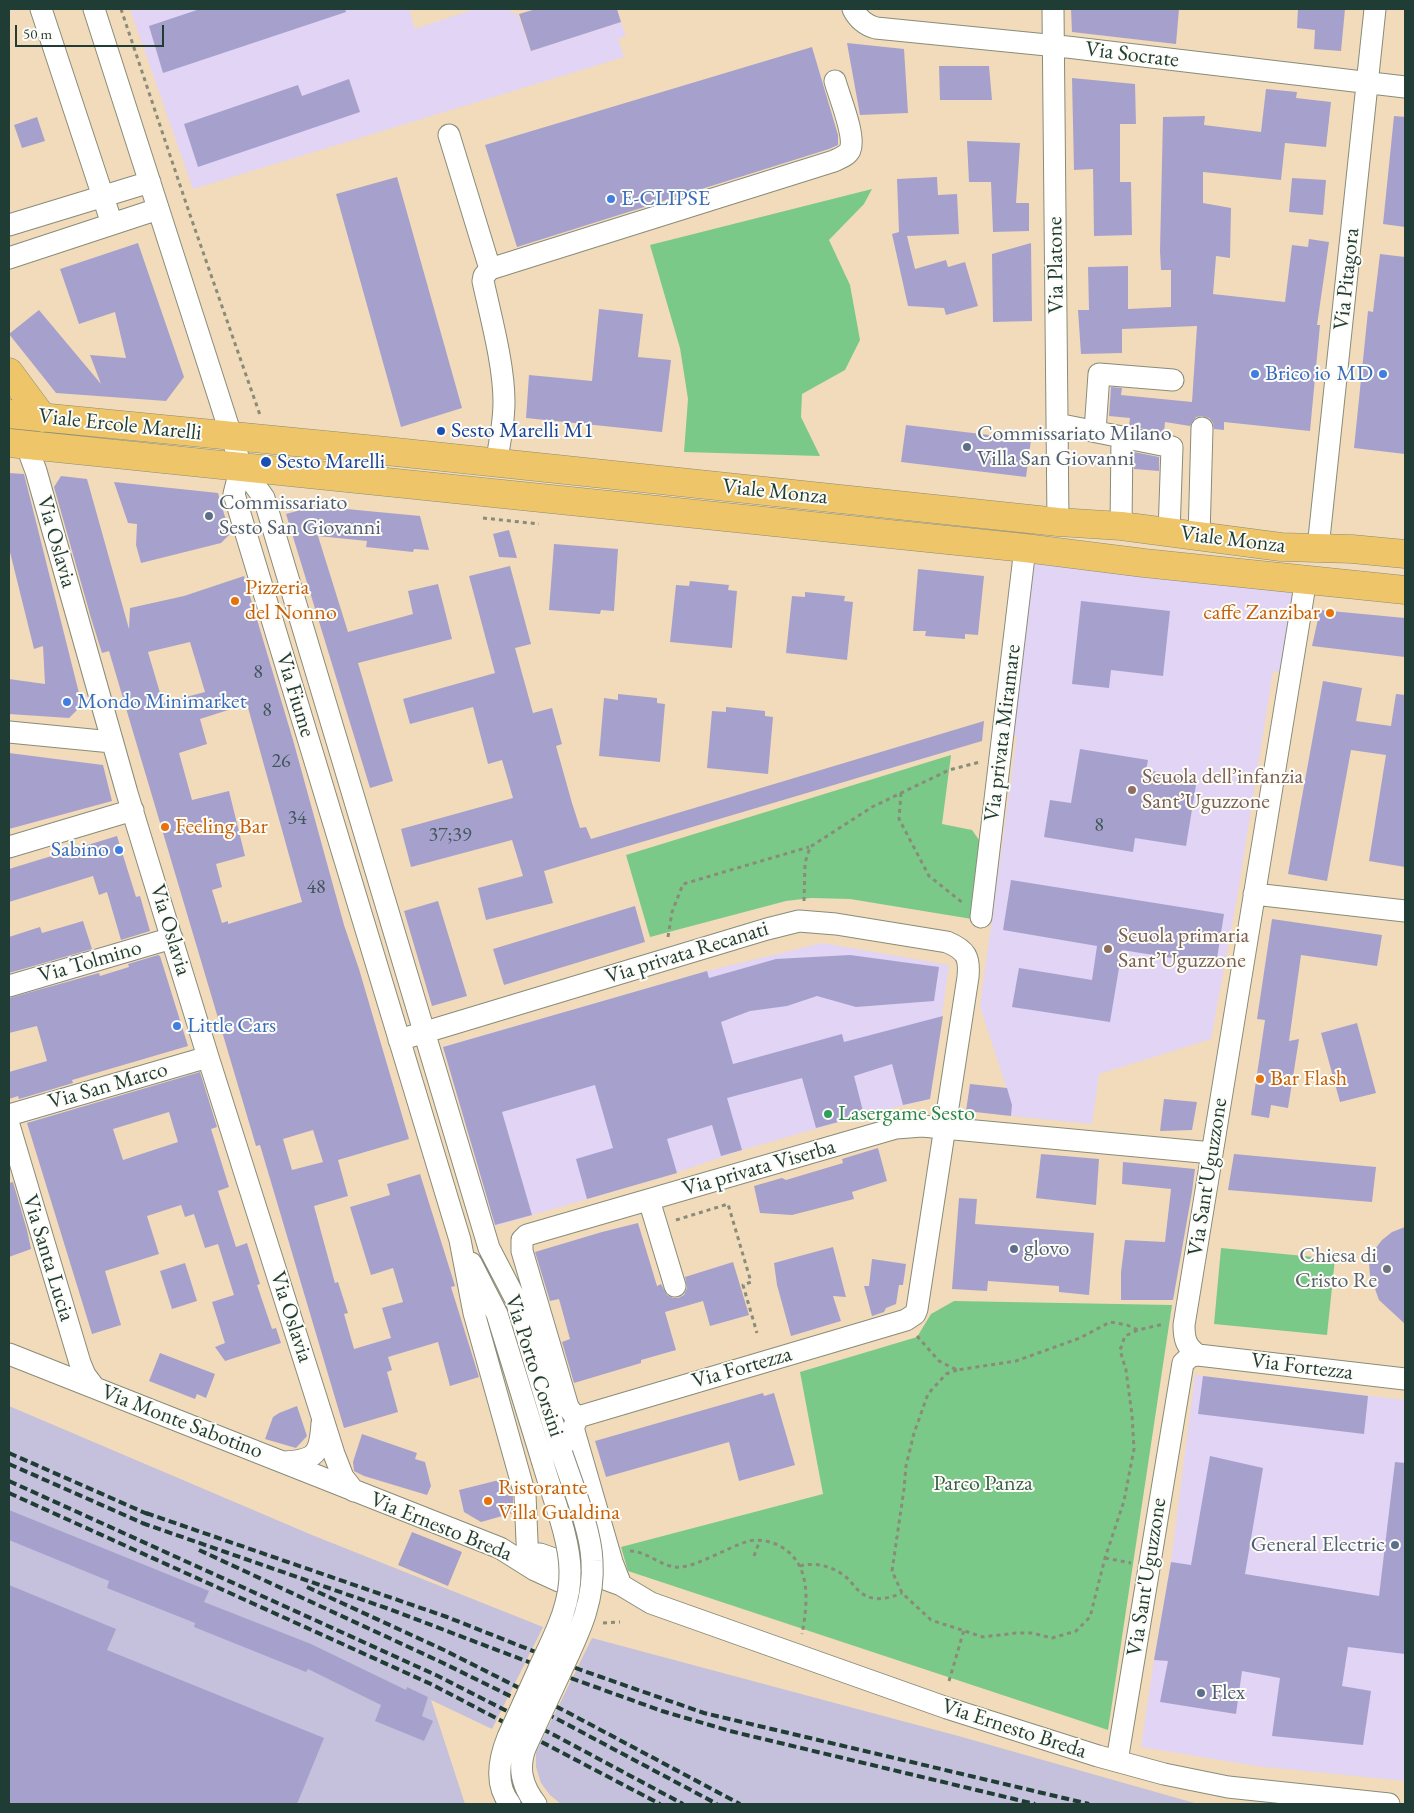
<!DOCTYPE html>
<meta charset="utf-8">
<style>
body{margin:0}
#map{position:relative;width:1414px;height:1813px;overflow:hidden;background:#f2dbbb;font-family:"EB Garamond",serif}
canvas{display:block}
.frame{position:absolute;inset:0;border:10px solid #1f3d34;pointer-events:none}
.scale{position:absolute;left:15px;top:25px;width:149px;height:22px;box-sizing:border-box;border:2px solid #1f3d34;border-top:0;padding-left:6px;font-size:15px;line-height:18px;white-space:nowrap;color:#1f3d34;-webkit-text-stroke:4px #fdfcf7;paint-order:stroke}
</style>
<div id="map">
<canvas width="1414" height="1813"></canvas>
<div class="frame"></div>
<div class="scale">50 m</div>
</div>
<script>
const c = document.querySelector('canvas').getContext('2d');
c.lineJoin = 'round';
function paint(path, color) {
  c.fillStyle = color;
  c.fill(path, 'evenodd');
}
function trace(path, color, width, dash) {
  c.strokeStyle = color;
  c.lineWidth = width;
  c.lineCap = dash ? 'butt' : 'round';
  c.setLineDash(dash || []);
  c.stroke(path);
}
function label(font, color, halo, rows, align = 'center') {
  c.font = font + ' "EB Garamond",serif';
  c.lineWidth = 4;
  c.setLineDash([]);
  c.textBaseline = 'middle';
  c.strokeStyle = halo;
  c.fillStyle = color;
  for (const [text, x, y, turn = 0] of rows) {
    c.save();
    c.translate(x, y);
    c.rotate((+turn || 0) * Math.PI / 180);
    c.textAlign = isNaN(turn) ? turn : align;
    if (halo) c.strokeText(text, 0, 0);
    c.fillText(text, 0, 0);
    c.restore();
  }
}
paint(new Path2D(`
 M130,9H409L415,29L475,9H506L518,15L531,51L621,22L626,36L618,39L624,57L193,189Z
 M1025,548L1306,579L1290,674L1273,671L1238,892L1211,1039L1099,1074L1092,1124L1011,1116L1012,1105L980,1006L1017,736L1003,735Z
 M822,943L949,965L930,1099L864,1115L742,1150L669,1175L495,1226L443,1047L707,971Z
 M1195,1375L1405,1400V1781L1256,1766L1141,1747L1154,1660L1171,1562Z`), '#e1d4f4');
paint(new Path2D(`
 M9,1406L312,1535L543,1627L492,1729L431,1700L465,1804H9Z
 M592,1638L962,1737L1198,1804H561L550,1795L541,1783L536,1767V1752Z`), '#c5c0db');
paint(new Path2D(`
 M872,189L864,204L829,240L850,285L860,340L845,370L802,394L801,417L820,456L684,452L688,399L680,348L650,245Z
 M951,755L942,824L972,830L984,847L972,919L850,899L811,898L786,901L650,937L626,855Z
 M1221,1248L1335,1259L1327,1335L1214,1324Z
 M954,1301L1172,1305L1108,1730L628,1571L621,1547L823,1494L800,1372L917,1337L931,1314Z`), '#7bc989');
paint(new Path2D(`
 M200,9H345L346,12L163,73L149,26Z
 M536,9H617L621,22L531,51L519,14Z
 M1071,9H1179L1176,44L1072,32Z
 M1298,9H1345L1341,51L1314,49L1315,30L1297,28Z
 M847,43L904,49L908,113L860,115Z
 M812,47L838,135V145L829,149L517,247L485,145Z
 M939,66H989L992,100H940Z
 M1072,78L1135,84L1136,124H1120V182H1131L1132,235L1094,236L1093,169L1074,170Z
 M349,79L360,112L198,167L184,124L298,85L302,96Z
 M1266,89L1297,92L1296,98L1331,102L1326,147L1285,143L1281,180L1203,172V203L1231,208L1230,258L1216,256L1213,294L1285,302L1292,245L1308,247L1309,239L1329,242L1317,325H1320L1310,431L1224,422V430L1214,429L1213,423L1209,418L1202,416L1196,417L1190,426L1165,422L1164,433L1129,426L1130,418L1109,416L1111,387L1122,388L1121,395L1192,402L1197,326L1122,329V353L1081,354L1078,310H1089L1088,267L1128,266V309L1171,307V270H1161L1160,251L1163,117L1205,116L1204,125L1261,132Z
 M1394,116L1405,117V227L1383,224Z
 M37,117L45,141L22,148L14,125Z
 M967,141L1020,143L1016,203H1029V231L993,232L991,182H969Z
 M397,177L462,408L401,427L336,194Z
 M937,177L938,195L957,194L959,234L907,236L915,269L946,260L948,267L965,262L978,306L946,315L944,308L908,306L892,234L899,232L897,179Z
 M1292,178L1326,180L1323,215L1289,212Z
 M138,243L184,377L166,401L56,393L9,334L39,310L101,384L90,355L126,358L115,312L79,324L60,269Z
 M1031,243L1032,321L993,322L992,254Z
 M1380,254L1405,257V454L1354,448L1368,311L1373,312Z
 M599,309L643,314L638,357L671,360L662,432L526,418L529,375L592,381Z
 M906,425L1031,440L1026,477L901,462Z
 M1134,452L1159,457V471L1134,469Z
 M9,473L24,474L82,705L69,718L9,714V679L45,684L43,646L34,649L9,548Z
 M61,476L87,479L129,629L130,608L184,596L244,576L293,740L344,925L359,969L409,1139L338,1160L348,1196L314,1206L335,1283L338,1282L348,1313L344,1314L354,1349L391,1338L382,1308L403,1302L393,1268L371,1275L350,1207L390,1195L387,1184L420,1174L455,1286L451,1287L479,1377L450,1386L438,1342L388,1357L392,1370L387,1372L398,1412L344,1428L260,1145L256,1146L109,651L102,653L91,618L54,487ZM190,642L205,692L163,703L148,652ZM247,704L302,902L228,924V921L222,923L212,890L222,887L216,864L245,856L229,791L192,800L179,753L207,744L200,719ZM313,1130L323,1162L292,1170L283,1139Z
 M114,482L218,493L230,534L221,543L141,563L136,545L137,524L128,523Z
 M315,506L420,516L429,550L414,549L413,552L366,547L367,541L318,536L348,632L413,614L408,591L438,584L452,639L358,663L393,781L370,788L286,514Z
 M509,530L517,558L499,557L493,534Z
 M554,544L618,549L614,611L601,610L600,614L549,610Z
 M510,566L531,644L515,648L533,713L552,708L562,744L556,746L572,803L580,828L586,827L591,839L984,721L982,741L544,871L553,903L486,920L478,888L523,876L512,840L411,867L401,829L513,798L502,760L488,764L473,707L410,724L403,699L495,673L469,576Z
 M918,569L984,576L978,635L965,634V639L925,636L926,631H913Z
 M690,581L729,585L728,590L737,591L732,648L670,642L676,585L689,586Z
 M805,592L845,596L844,601L853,602L847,660L786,653L792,596L805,597Z
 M1081,601L1170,611L1163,676L1111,670L1109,688L1072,684Z
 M1320,610L1405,618V657L1312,646Z
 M1323,681L1362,688L1356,721L1391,726L1396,694L1405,695V867L1369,861L1386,755L1351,750L1327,881L1288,874Z
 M618,694L657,698V703L665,704L660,762L599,756L604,698L618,700Z
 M726,707L765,711V716L773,717L768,774L707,768L712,711L726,712Z
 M1080,749L1148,760L1146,770L1197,779L1186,846L1135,838L1133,852L1044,837L1050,800L1071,803Z
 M9,753L103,765L112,801L9,829Z
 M117,836L136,897L140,896L150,931L121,940L107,892L99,895L93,876L9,902V869Z
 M1011,880L1224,914L1216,965L1122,950L1110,1022L1012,1007L1019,968L1092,980L1097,946L1003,930Z
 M438,901L467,996L432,1006L404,911Z
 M635,906L645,942L504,985L493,949Z
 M1272,919L1382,935L1377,966L1301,955L1289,1041L1299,1039L1288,1108L1271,1105L1269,1118L1251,1115L1265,1020L1257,1019Z
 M83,921L92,949L9,973V937L40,927L42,933Z
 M158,955L160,956L188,1046L72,1080L73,1083L19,1099L18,1096L9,1099V1072L47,1061L37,1026L9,1033V998L99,973L100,976L129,967L128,964Z
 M850,955L939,967L934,1001L856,1007L817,996L787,1006L750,1011L721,1022L733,1064L842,1034L844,1042L943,1016L930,1099L903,1105L892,1064L854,1076L864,1115L816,1128L802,1078L727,1098L742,1150L721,1156L712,1125L667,1139L677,1173L587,1199L576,1159L613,1148L595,1085L502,1112L532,1215L495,1225L443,1047L707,971L709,978L776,959Z
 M1357,1023L1376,1093L1340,1102L1321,1033Z
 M200,1072L217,1127L211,1129L229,1187L218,1191L236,1247L247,1243L260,1284L257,1285L272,1329L276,1328L281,1343L225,1361L215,1347L225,1343L212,1302L234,1295L218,1244L205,1248L194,1214L185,1217L181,1205L147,1216L159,1254L105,1271L121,1325L92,1334L27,1123ZM169,1112L178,1142L123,1160L113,1129Z
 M970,1084L1007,1088L1012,1105L1011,1116L966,1111Z
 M1164,1099L1197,1102L1192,1130L1160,1131Z
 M878,1148L887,1181L852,1192L854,1199L792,1215L760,1213L754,1186L782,1178L786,1180L843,1163L842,1159Z
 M1041,1154L1099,1159L1096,1205L1036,1198Z
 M1234,1154L1376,1167L1372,1202L1228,1190Z
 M1123,1162L1195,1169L1192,1192L1173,1300H1121V1272L1125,1240L1165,1242L1171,1189L1122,1184Z
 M13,1182L27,1230L31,1249L9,1257V1183Z
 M959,1198L977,1199L975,1224L1094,1233L1089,1295L1059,1292V1286L988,1281L987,1291L952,1289Z
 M638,1223L657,1286L661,1284L667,1295L673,1298H678L684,1295L687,1288L685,1277L733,1262L749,1315L710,1326L703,1301L665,1312L676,1350L641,1360V1363L574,1383L562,1342L570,1339L559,1299L550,1301L535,1252L602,1232Z
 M1405,1227V1324L1379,1300L1370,1275L1369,1263L1375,1249L1382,1240L1392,1232Z
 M833,1247L846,1297L833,1296L841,1321L791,1336L777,1285L774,1263Z
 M872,1259L906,1264L903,1285H899L896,1304L886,1308L884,1312L872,1316L864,1286H869Z
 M185,1263L197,1301L172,1309L160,1271Z
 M160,1353L215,1374L206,1398L197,1394L195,1399L149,1381Z
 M1203,1376L1368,1396L1364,1434L1198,1414Z
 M763,1393L764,1396L774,1393L795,1465L739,1481L729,1442L606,1477L595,1441Z
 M297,1406L307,1436L296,1448L265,1439L273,1417L279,1413Z
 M362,1434L417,1453L415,1459L425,1462L431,1486L427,1495L364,1476L354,1471L353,1462Z
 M1210,1456L1263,1468L1245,1574L1379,1596L1395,1462L1405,1463V1654L1348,1647L1342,1686L1371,1691L1363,1745L1272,1736L1280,1678L1242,1671L1236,1714L1160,1702L1168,1661L1154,1660L1171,1562L1191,1565Z
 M507,1478L513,1497V1513L481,1522L464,1512L459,1490Z
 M9,1510L209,1591L204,1602L311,1644L406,1690L407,1687L428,1697L422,1716L433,1721L424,1741L375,1721L381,1705L308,1669L306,1672L194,1627L195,1623L107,1588L109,1581L9,1540Z
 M412,1532L462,1552L448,1586L398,1565Z
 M9,1585L116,1629L107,1650L324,1738L297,1804H9Z`), '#a6a1cc');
const minor = new Path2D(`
 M41,9L112,224
 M94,9L241,466L264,498L489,1248L516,1300L562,1454
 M853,9C858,19 865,25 876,28L1067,47L1405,87
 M1053,9L1058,522
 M449,135L490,269
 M9,225L150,182
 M9,258L158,209
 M1057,424L1172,447L1169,533
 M1095,431L1099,374L1173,380
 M26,444L36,471L127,793L208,1057L334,1454L343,1477L354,1491
 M496,463C500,443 504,422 504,402C504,365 491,318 483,281L484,276L490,269L834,161C840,158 847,156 850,150C856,136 839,96 835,81
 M241,466L234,494L460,1240L474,1313L525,1495L528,1564
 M1121,526L1122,437
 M1199,537L1202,428
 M1318,548L1375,9
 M9,732L112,742
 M9,847L133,810
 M1254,894L1405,911
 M981,917L1025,548
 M9,986L172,938
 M399,1040L767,929L799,921L836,924L947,942C966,950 970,957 968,977L917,1309L915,1314L906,1320L578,1417
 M9,1115L208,1057
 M9,1125L80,1363L85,1375L94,1387
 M649,1200L675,1286
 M471,1263L497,1314L542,1460
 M9,1354L500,1548L535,1570L559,1581
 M1198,1355C1186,1347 1184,1339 1184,1325L1306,579
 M578,1417L574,1415L568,1407L522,1251V1240L527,1235L896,1128L922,1126L1212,1153
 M578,1417L574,1426V1431L612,1562L621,1585
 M285,1462C316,1460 320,1454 322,1423
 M527,1554H540L557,1560
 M602,1578L621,1585L651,1603L947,1708L1098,1756L1164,1774L1228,1787L1389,1804
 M508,1737C499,1759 494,1784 510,1804
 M526,1746C517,1768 522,1786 536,1804
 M1117,1761L1183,1363L1191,1356L1198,1355L1405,1379`);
const major = new Path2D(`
 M9,372L43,418
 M9,414L386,451L1058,522L1121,526L1281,547L1352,549L1405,554
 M9,443L1025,548L1144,563L1405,590`);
trace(minor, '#888c78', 23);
trace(major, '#888c78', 29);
trace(new Path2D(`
 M121,9L189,212L260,415
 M483,518L539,524
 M901,793L899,819L929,876L963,903
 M804,901L805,863L810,847L872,807L949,770L980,762
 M668,937L672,912L683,884L809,847
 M676,1220L728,1204L751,1282L743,1285L757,1333
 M917,1336L939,1361L957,1370L1016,1361L1080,1338L1110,1322L1127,1325L1138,1330L1164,1324
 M957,1370L946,1374L928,1394L914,1433L906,1466L904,1489L892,1571L902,1593L931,1620L983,1637L1016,1633H1032L1052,1638L1076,1631L1090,1617L1105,1558L1124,1501L1134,1449L1132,1415L1126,1370L1120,1350L1125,1336L1138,1330
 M630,1551C648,1551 663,1569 681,1567C700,1565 728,1547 749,1541C759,1539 769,1541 778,1545C812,1562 808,1602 802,1634
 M754,1556L760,1540
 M1105,1558L1131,1563
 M800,1566C817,1561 838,1568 850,1581C853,1584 855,1588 858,1590C871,1603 887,1599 902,1593
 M603,1623L620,1622
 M949,1681L964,1630`), '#888c78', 3, [4, 4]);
trace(minor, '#fff', 21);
trace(major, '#eec569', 28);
trace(new Path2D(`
 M9,1453L152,1516
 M9,1464L147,1525
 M9,1481L438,1676L556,1736L683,1804
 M9,1493L433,1685L660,1804
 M146,1513L447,1617L581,1670L704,1713L1089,1804
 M142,1523L389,1609L576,1680L662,1711L730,1731L1035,1804
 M199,1550L441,1662L559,1720L717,1804
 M307,1587L444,1650L565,1711L740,1804`), '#1f3d34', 4, [8, 4]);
const minorBridge = new Path2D(`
 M508,1737C519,1713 530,1689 541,1664C555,1634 571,1604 570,1571C570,1539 551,1492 542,1460
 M526,1746C537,1722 549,1697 560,1673C577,1636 595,1603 592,1561C591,1530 572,1484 562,1454`);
trace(minorBridge, '#888c78', 23, []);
trace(minorBridge, '#fff', 21);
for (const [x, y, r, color] of [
 [611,199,5,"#3f7fe0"],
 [1255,374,5,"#3f7fe0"],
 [1383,374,5,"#3f7fe0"],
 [441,431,5,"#1a4fb4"],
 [967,447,5,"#5c6f8a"],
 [266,462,6,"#1a4fb4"],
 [209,516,5,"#5c6f8a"],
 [235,601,5,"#e8710a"],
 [1330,613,5,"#e8710a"],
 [67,702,5,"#3f7fe0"],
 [1132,790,5,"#8d6e63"],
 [165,827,5,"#e8710a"],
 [119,850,5,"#3f7fe0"],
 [1108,949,5,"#8d6e63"],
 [177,1026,5,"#3f7fe0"],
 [1260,1079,5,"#e8710a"],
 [828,1114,5,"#2e9e5b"],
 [1014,1249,5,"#5c6f8a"],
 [1387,1269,5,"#6b7280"],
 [488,1501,5,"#e8710a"],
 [1395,1545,5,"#5c6f8a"],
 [1201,1693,5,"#5c6f8a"]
]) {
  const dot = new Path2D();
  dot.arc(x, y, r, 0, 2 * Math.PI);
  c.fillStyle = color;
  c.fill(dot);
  trace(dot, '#fdfcf7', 2);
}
label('20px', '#41565a', null, [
 ["8",258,673],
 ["8",267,711],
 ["26",281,762],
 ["34",297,819],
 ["8",1099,826],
 ["37;39",450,836],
 ["48",316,888]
]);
label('22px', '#1f3d34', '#fdfcf7', [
 ["Via Socrate",1132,55,7],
 ["Via Platone",1056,265,-91],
 ["Via Pitagora",1347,279,-84],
 ["Viale Ercole Marelli",120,425,6],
 ["Viale Monza",775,492,6],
 ["Viale Monza",1233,540,7],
 ["Via Oslavia",56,542,74],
 ["Via Fiume",295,695,73],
 ["Via privata Miramare",1003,733,-83],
 ["Via Oslavia",170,930,73],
 ["Via privata Recanati",687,953,-17],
 ["Via Tolmino",90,962,-16],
 ["Via San Marco",108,1086,-16],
 ["Via privata Viserba",759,1168,-16],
 ["Via Sant'Uguzzone",1208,1177,-81],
 ["Via Santa Lucia",48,1258,73],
 ["Via Oslavia",291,1317,72],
 ["Via Porto Corsini",534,1366,72],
 ["Via Fortezza",1302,1367,7],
 ["Via Fortezza",742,1368,-16],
 ["Via Monte Sabotino",182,1422,21],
 ["Via Ernesto Breda",441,1527,22],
 ["Via Sant'Uguzzone",1147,1577,-81],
 ["Via Ernesto Breda",1014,1729,18]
]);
label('22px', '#366cbe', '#fdfcf7', [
 ["E-CLIPSE",621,199],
 ["Brico io",1265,374],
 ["MD",1373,374,"right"],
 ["Mondo Minimarket",77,702],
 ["Sabino",109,850,"right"],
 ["Little Cars",187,1026]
], 'left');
label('22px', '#164399', '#fdfcf7', [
 ["Sesto Marelli M1",451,431],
 ["Sesto Marelli",277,462]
], 'left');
label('22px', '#4e5e75', '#fdfcf7', [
 ["Commissariato Milano",977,434],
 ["Villa San Giovanni",977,459],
 ["Commissariato",219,503],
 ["Sesto San Giovanni",219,528],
 ["glovo",1024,1249],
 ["General Electric",1385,1545,"right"],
 ["Flex",1211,1693]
], 'left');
label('22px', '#c56008', '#fdfcf7', [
 ["Pizzeria",245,588],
 ["del Nonno",245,613],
 ["caffe Zanzibar",1320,613,"right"],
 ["Feeling Bar",175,827],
 ["Bar Flash",1270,1079],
 ["Ristorante",498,1488],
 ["Villa Gualdina",498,1513]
], 'left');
label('22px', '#785e54', '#fdfcf7', [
 ["Scuola dell’infanzia",1142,777],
 ["Sant’Uguzzone",1142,802],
 ["Scuola primaria",1118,936],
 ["Sant’Uguzzone",1118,961]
], 'left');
label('22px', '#27864d', '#fdfcf7', [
 ["Lasergame Sesto",838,1114]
], 'left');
label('22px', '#5b616d', '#fdfcf7', [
 ["Chiesa di",1377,1256],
 ["Cristo Re",1377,1281]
], 'right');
label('22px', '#366049', '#fdfcf7', [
 ["Parco Panza",983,1484]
]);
</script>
